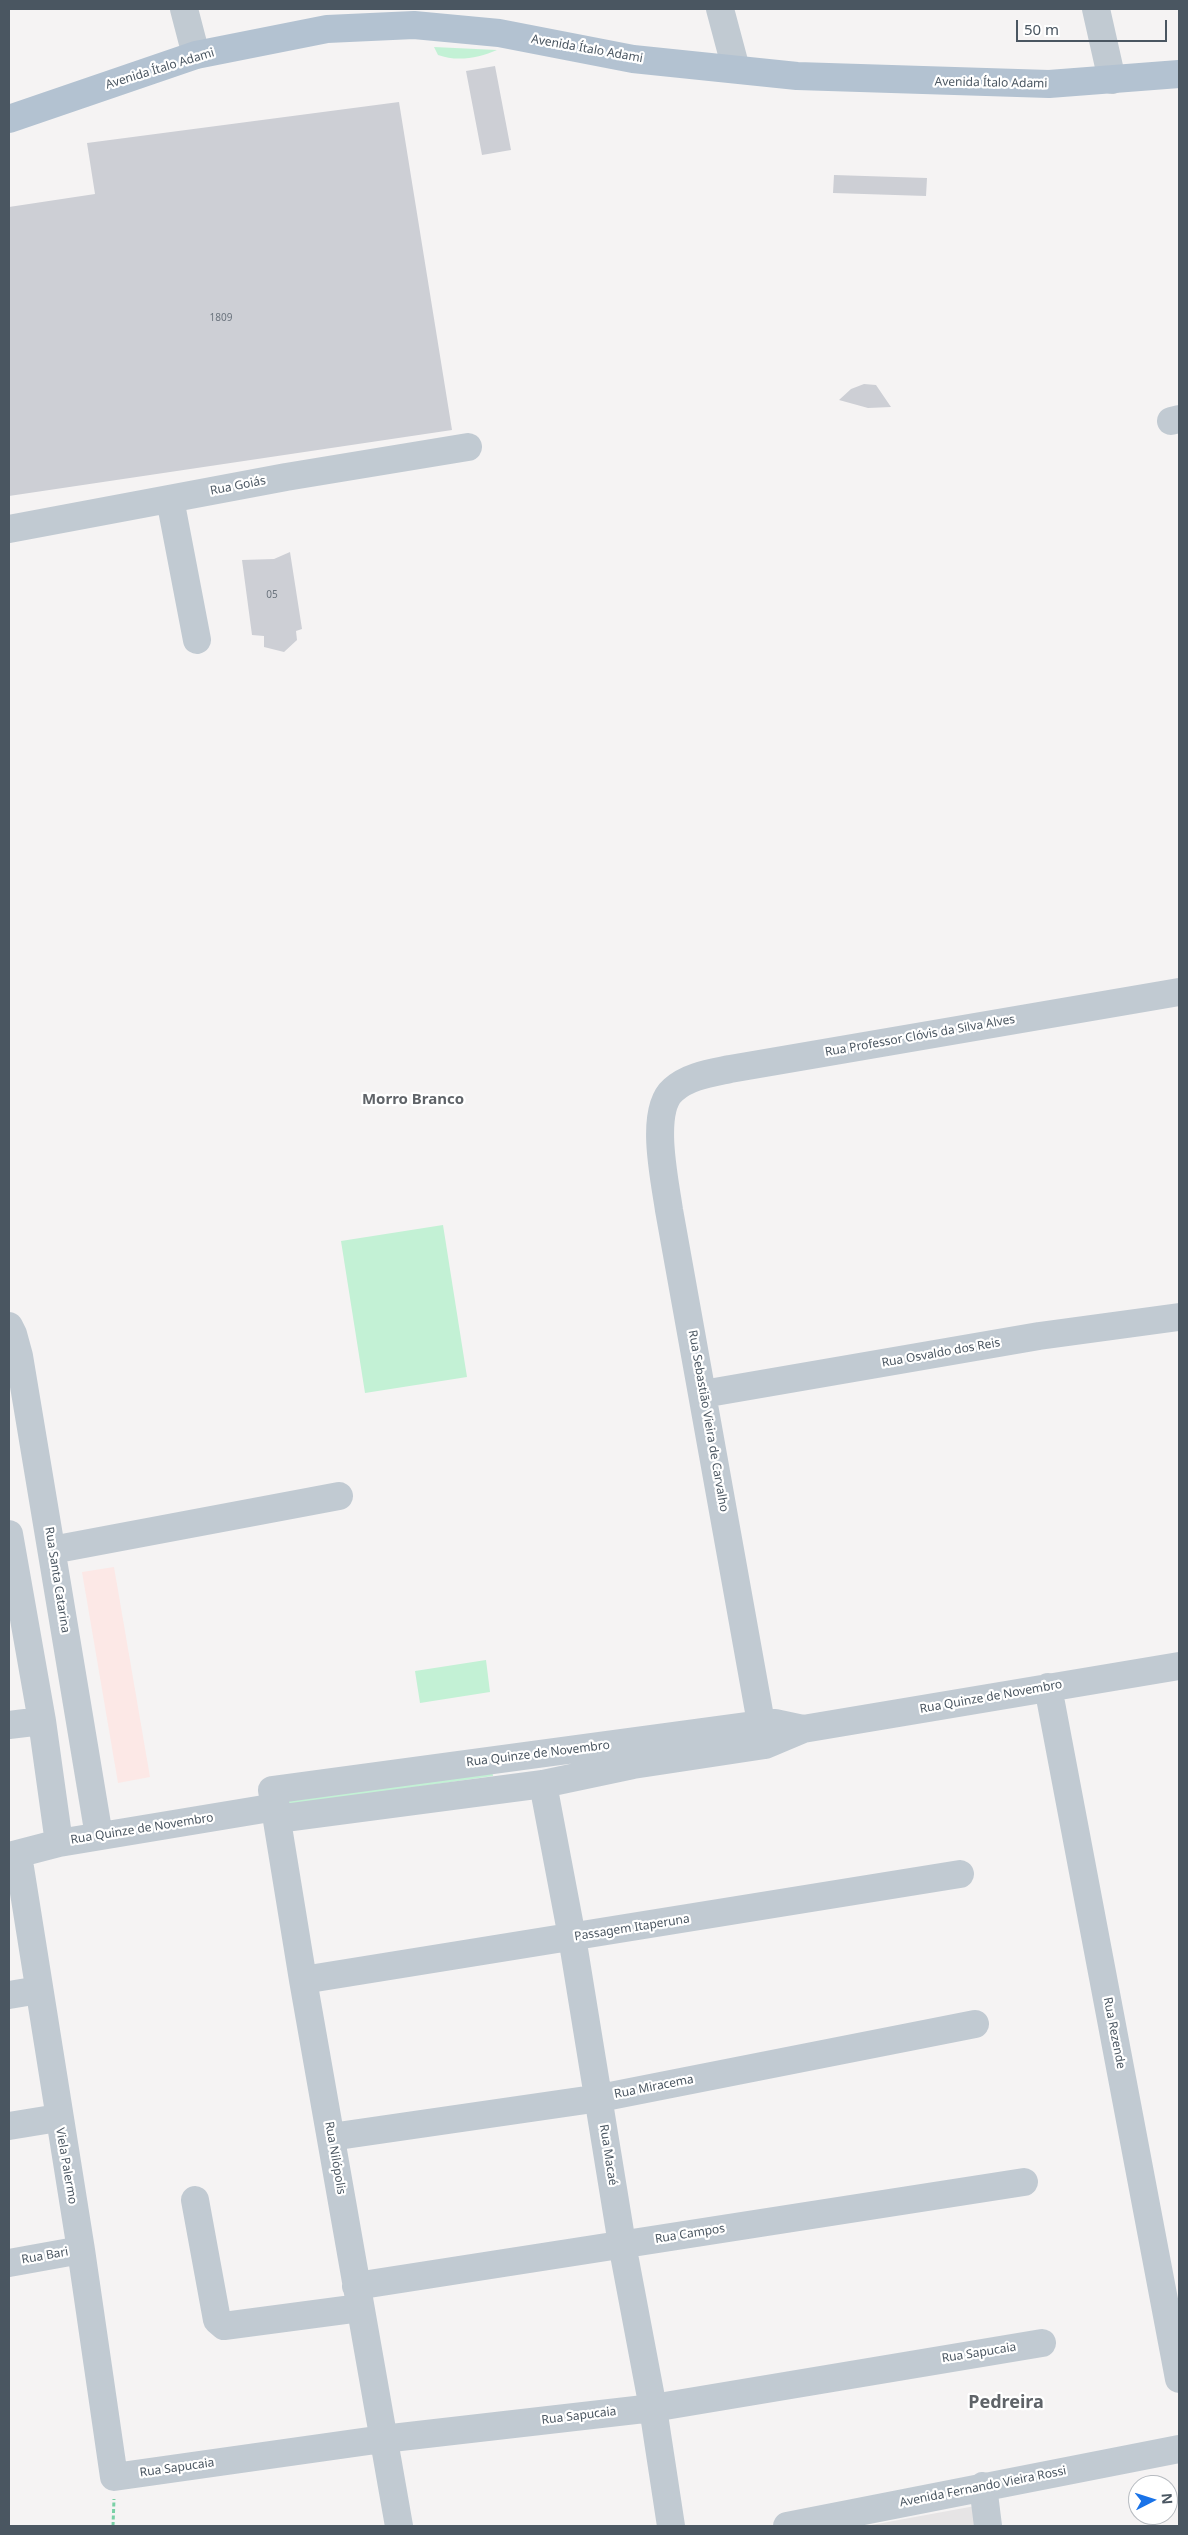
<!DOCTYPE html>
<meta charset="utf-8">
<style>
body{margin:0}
#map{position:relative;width:1188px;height:2535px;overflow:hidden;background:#f5f3f3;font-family:"Noto Sans",sans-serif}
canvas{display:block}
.frame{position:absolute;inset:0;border:10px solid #4a5661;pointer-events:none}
.north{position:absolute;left:1128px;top:2475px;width:50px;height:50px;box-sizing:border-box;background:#fff;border:1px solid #b7bbc0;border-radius:50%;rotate:85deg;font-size:14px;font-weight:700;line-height:20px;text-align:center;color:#4a5661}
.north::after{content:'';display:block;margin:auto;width:18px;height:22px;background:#1a73e8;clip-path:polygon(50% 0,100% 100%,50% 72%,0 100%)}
.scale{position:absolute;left:1016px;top:20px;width:151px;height:22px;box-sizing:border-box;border:2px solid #4a5661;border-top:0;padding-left:6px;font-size:15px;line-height:18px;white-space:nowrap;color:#4a5661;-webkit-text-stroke:4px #fff;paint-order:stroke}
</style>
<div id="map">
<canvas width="1188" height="2535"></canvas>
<div class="frame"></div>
<div class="north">N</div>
<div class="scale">50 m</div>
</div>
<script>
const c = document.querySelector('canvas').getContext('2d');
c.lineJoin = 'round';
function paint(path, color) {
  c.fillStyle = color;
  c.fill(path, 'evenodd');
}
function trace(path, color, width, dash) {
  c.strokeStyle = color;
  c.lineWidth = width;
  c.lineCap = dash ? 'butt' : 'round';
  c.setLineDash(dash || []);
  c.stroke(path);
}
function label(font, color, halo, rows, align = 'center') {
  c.font = font + ' "Noto Sans",sans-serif';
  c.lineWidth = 4.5;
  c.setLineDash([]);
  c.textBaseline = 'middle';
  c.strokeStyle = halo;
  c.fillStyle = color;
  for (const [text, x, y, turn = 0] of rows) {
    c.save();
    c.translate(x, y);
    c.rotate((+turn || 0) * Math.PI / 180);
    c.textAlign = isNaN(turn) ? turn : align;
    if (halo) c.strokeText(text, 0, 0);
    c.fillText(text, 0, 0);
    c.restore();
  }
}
paint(new Path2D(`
 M975,2506L977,2526H866Z`), '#e6e4e5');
paint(new Path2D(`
 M114,1567L150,1777L118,1783L82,1572Z`), '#fce8e6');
paint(new Path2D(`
 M434,47L497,50C479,58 457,62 438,55Z
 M443,1225L467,1377L365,1393L341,1241Z
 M486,1660L490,1692L420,1703L415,1671Z
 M492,1768L493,1776L285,1806L286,1796Z`), '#c3f1d5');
paint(new Path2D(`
 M495,66L511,150L482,155L466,71Z
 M399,102L452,430L9,496V207L95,194L87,143Z
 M834,175L927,178L926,196L833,193Z
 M864,384L876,385L891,407L868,408L839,400L851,389Z
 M290,552L302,629L296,631L297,640L284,652L264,647V636L252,635L242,560L274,559Z`), '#cdcfd5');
trace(new Path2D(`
 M113,2526L114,2499`), '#7ad0a6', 3, [4, 2.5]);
trace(new Path2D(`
 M184,9L196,55
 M720,9L736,69
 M1096,9L1112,80
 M1171,421L1179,419
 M170,499L197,640
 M9,529L286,477L468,447
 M9,1326L13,1334L19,1356L99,1836
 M703,1394L1039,1336L1179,1317
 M9,1534L42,1721L59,1843
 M52,1550L339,1496
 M1048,1687L1179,2379
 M9,1725L42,1721
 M765,1745L669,1210C665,1181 649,1111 673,1090C688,1076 711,1073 730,1069L1179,992
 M543,1784L572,1937L622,2244L653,2408L671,2526
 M277,1819L543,1784L633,1765L765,1745L803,1729L1179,1666
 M18,1855L81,2250L114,2477L383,2439L653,2408L1042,2343
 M9,1856L59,1843L276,1807
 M303,1980L960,1874
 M9,1995L39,1990
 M9,2126L58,2118
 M331,2137L600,2098L975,2024
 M195,2200L217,2320L224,2326L360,2308
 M9,2263L81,2250
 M356,2286L1024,2182
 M983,2486L988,2526
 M399,2526L303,1980L272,1790L761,1724L775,1723L803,1729
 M787,2526L1179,2449`), '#c1cad2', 28);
trace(new Path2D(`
 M9,119L196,55L327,29L414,25L499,33L633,59L797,76L1049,84L1179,74`), '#b3c2d1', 28);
label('10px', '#6b747e', null, [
 ["1809",221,318],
 ["05",272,595]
]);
label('12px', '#4a5661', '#fff', [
 ["Avenida Ítalo Adami",587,49,10],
 ["Avenida Ítalo Adami",160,69,-17],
 ["Avenida Ítalo Adami",991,83,1],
 ["Rua Goiás",238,486,-11],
 ["Rua Professor Clóvis da Silva Alves",920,1036,-10],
 ["Rua Osvaldo dos Reis",941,1353,-10],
 ["Rua Sebastião Vieira de Carvalho",708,1421,80],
 ["Rua Santa Catarina",57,1580,81],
 ["Rua Quinze de Novembro",991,1697,-10],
 ["Rua Quinze de Novembro",538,1754,-7],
 ["Rua Quinze de Novembro",142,1829,-9],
 ["Passagem Itaperuna",632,1928,-9],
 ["Rua Rezende",1114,2033,79],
 ["Rua Miracema",654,2087,-11],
 ["Rua Macaé",608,2155,81],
 ["Rua Nilópolis",335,2158,80],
 ["Viela Palermo",66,2166,80],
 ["Rua Campos",690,2234,-9],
 ["Rua Bari",45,2256,-10],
 ["Rua Sapucaia",979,2353,-9],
 ["Rua Sapucaia",579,2416,-7],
 ["Rua Sapucaia",177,2468,-8],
 ["Avenida Fernando Vieira Rossi",983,2487,-11]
]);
label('bold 15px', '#5f6368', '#fff', [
 ["Morro Branco",413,1100]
]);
label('bold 18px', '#5f6368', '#fff', [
 ["Pedreira",1006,2403]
]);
</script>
